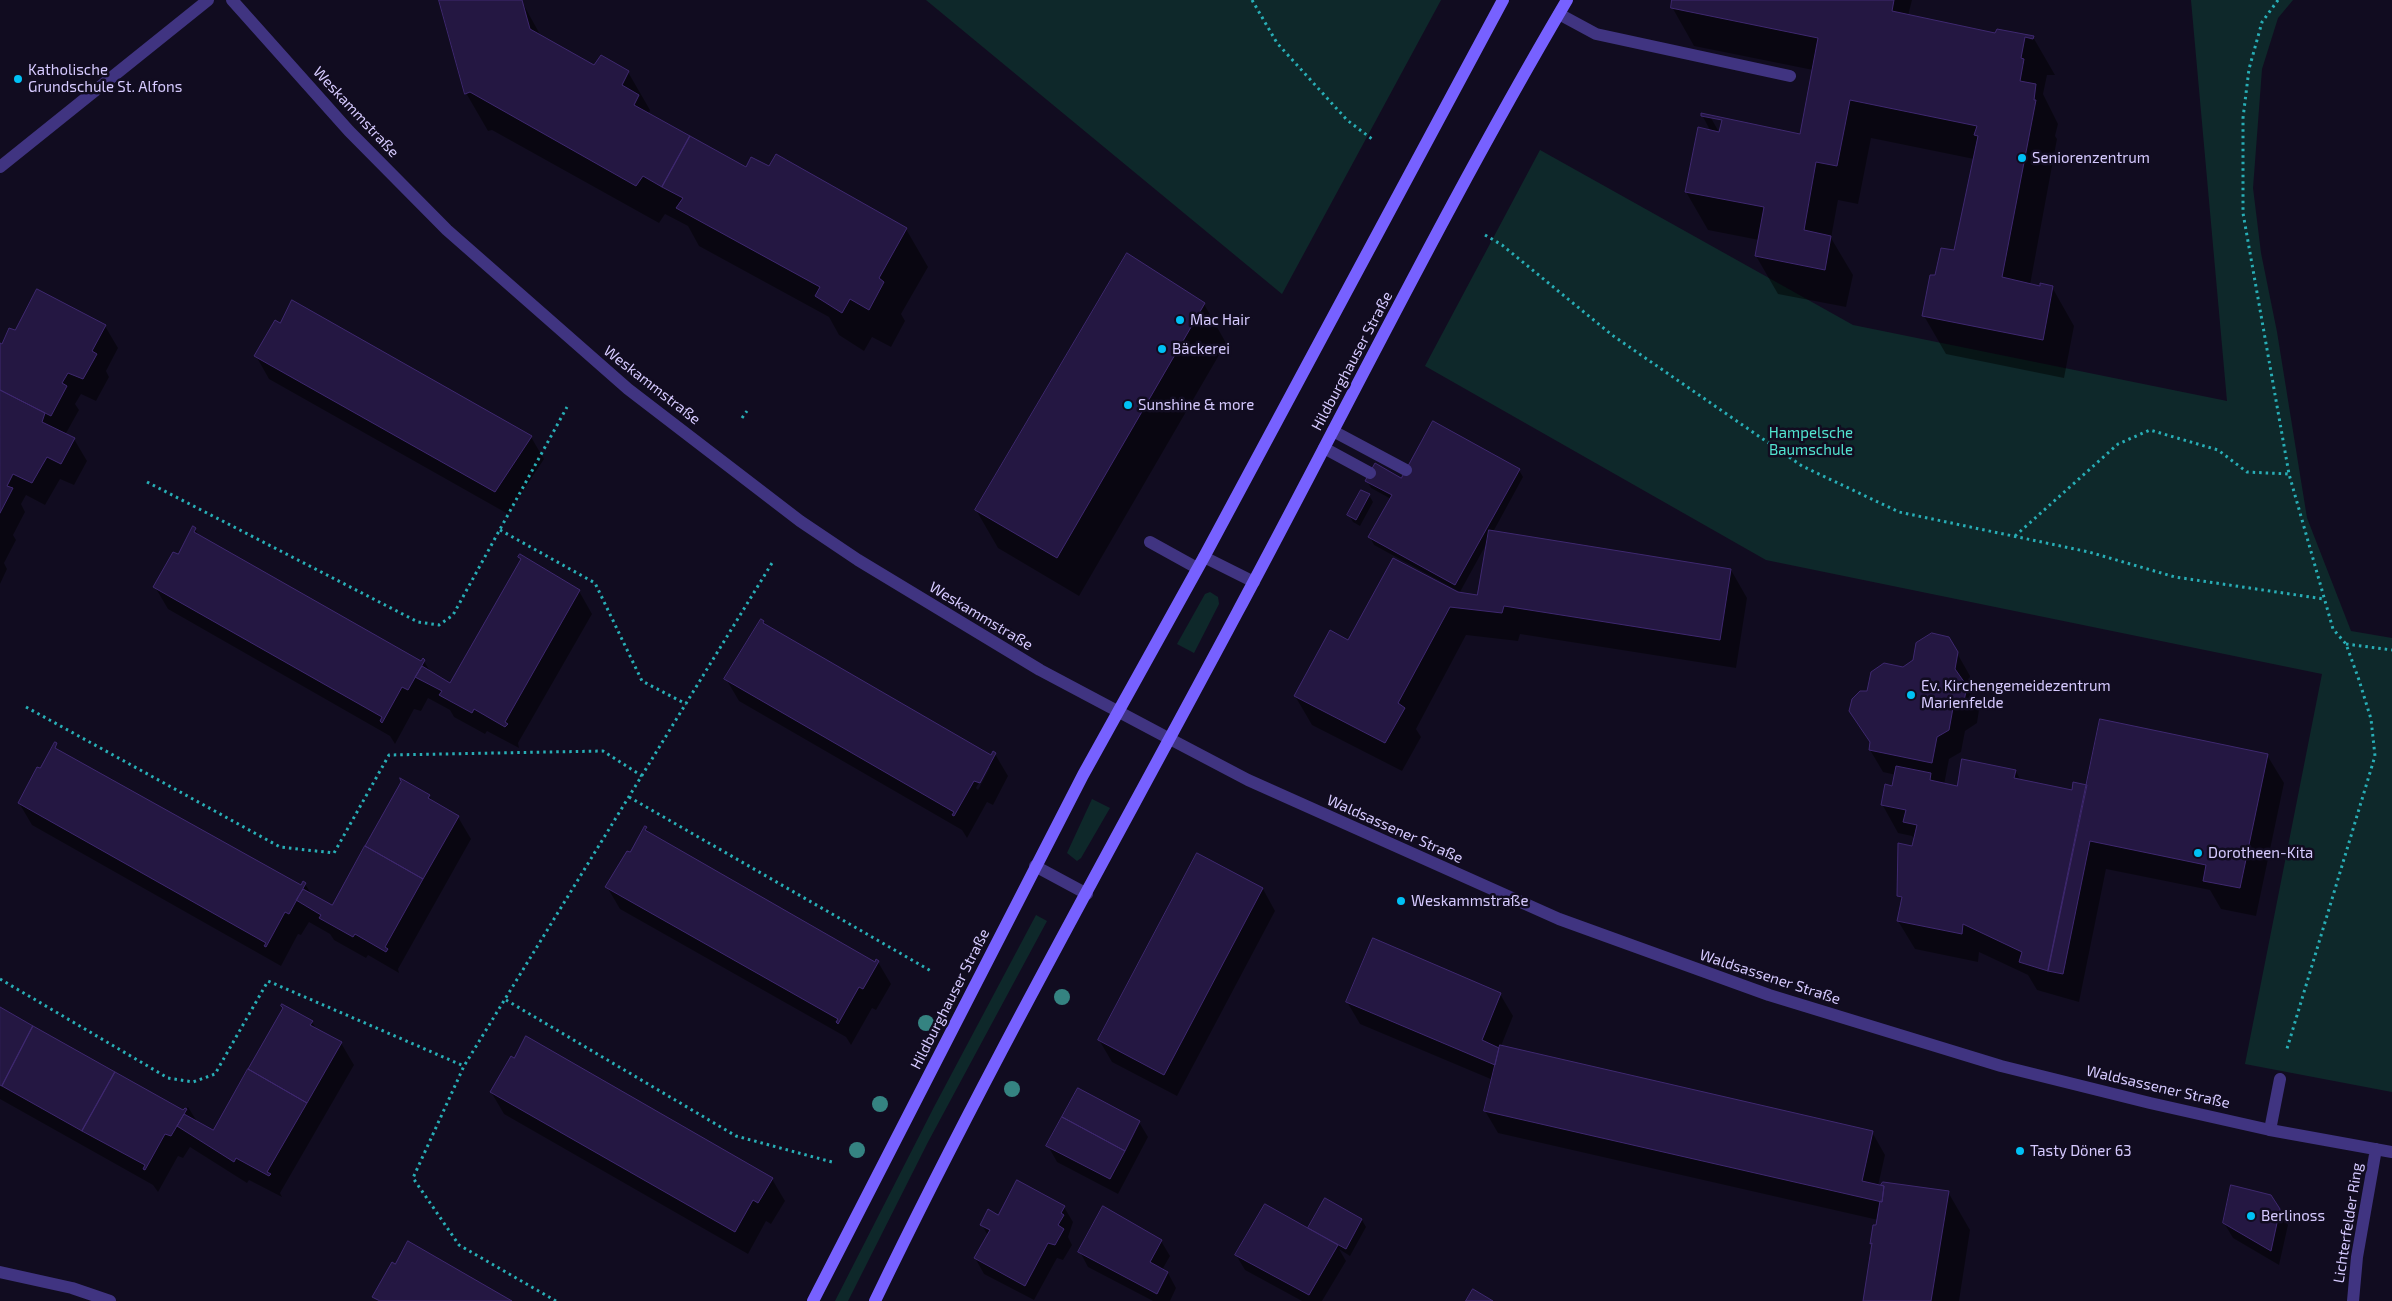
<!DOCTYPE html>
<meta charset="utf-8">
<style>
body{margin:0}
canvas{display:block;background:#110c20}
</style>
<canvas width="2392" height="1301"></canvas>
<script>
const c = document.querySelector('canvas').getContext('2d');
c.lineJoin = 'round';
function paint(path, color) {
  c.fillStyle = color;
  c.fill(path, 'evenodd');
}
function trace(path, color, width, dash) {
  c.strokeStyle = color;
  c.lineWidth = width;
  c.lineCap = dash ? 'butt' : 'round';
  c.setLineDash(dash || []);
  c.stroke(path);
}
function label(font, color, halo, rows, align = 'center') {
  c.font = font + ' "Exo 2",sans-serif';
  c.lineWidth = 5;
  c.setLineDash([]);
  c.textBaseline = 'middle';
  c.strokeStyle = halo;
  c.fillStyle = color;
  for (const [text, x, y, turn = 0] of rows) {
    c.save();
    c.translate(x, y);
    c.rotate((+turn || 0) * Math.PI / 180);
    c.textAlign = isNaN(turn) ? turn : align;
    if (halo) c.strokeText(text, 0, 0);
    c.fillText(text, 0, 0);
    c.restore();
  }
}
paint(new Path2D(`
 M926,0H1441L1282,294Z
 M2191,0H2293L2278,18L2262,69L2253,188L2261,253L2277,332L2307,518L2351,631L2392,638V1092L2245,1064L2322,674L1766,560L1425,366L1540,150L1853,325L2227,401Z
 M1210,592L1218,597L1219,604L1194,653L1177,644L1205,594Z
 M1092,799L1110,808L1081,858L1077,861L1067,853Z
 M1036,915L1047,921L928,1142L848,1301H835L934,1107Z`), '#0e282a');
paint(new Path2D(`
 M440,0H521L542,38L595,67L628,72L650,110L649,113L746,169L906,229L928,267L901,314L905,321L891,347L872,337L864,351L839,335L829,317L699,246L688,226L665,214L659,223L492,130L488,131L466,93Z
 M1674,0H1912L1908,16L1996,34L2033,37L2055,75H2047L2043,94L2058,124L2055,136L2057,139L2030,285L2052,287L2074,326L2064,378L1946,354L1924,316L1936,276L1955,251L1974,159L1871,138L1858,204L1838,200L1831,238L1853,275L1846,307L1778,294L1756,256L1759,240L1708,230L1686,192L1711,132L1702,115L1710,116L1720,134L1801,136L1813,70L1694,46L1672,7Z
 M1204,304L1226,343L1079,596L998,548L976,510Z
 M105,326L118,348L106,371L109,377L96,401L81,394L75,404L79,410L65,435L74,439L87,461L74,485L60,479L45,505L26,495L21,504L25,512L13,535L16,540L4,563L7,569L0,584V344L2,346L16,332Z
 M256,356L531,437L544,459L508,514L269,379Z
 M1519,470L1523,477L1493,532L1731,570L1747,598L1736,668L1520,634L1518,641L1466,635L1416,729L1421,737L1402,771L1312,725L1295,696L1348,642L1457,594L1478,596L1488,541L1460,592L1374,545L1370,537L1391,499L1371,488L1367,481Z
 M1369,495L1373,502L1360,526L1353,522L1349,515Z
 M195,529L200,537L421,663L424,661L431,673L450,684L521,560L519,557L579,591L592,614L518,743L519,748L487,731L485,734L454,717L450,710L428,698L421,711L414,709L395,744L390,736L168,609L155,587Z
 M764,621L766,626L991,756L995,754L1008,776L993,805L987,802L967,838L962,830L739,701L726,679ZM987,767H990L978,790L976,788Z
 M1957,653L1970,676L1968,690L1979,710L1977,723L1965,731L1961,752L1949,759L1944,785L1958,788L2016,771L2021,781L2073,792L2088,786L2267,755L2284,783L2256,916L2221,909L2210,890L2106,869L2079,1002L2037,990L2028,975L1979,952L1978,962L1915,949L1898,921L1902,902L1899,895L1915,840L1912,836L1898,833L1882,804L1893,787L1896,775L1883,772L1870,750L1871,744L1850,711L1868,692L1903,668Z
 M429,796L433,802L458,817L471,839L398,969L399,973L368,955L366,958L334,940L330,934L309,922L301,935L298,934L281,966L32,825L19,803L302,886L305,884L312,895L332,907Z
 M645,827L650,834L876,964L878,962L891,984L876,1010L872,1008L851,1045L846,1037L620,909L607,887L631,854Z
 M1263,889L1275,911L1177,1096L1112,1062L1099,1040Z
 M1500,994L1513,1016L1501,1046L1872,1132L1885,1155L1878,1186L1948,1192L1970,1230L1959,1301H1864L1874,1227H1877L1878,1220L1498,1133L1485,1111L1493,1080L1360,1024L1347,1002Z
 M0,1009L183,1112L188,1107L198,1123L214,1132L312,1022L317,1030L341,1043L354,1065L280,1193L282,1197L249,1180L247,1183L190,1147L183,1158L178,1156L158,1192L153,1185L0,1099Z
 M491,1092L772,1179L785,1201L771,1224L766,1221L748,1254L504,1114Z
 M1139,1122L1148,1137L1118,1194L1057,1162L1048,1146Z
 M1326,1200L1362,1220L1366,1227L1350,1256L1339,1249L1346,1261L1322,1301H1302L1245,1270L1236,1255L1308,1230Z
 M1064,1207L1073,1222L1068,1237L1072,1245L1063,1260L1057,1258L1034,1300L984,1274L975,1258L988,1236L982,1225L999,1216Z
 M2279,1210L2288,1225L2279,1265L2233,1238L2224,1223Z
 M1161,1241L1170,1256L1162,1270L1168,1273L1176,1288L1170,1301H1153L1088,1267L1080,1252Z`), '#0007');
const building = new Path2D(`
 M439,0H522L530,29L594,65L601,55L629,71L622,85L639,95L634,105L690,136L662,187L643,176L636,186L470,92L465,94Z
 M1672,0H1894L1892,11L1995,33L1997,29L2034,36L2033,39L2025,37L2021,58L2024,59L2020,81L2036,84L2034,100H2036L2002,277L2040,286V283L2053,286L2043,340L1922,316L1930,275H1935L1941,248L1954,250L1978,136L1974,135L1977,126L1850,100L1837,166L1816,162L1804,230L1831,236L1825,270L1755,256L1764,207L1685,192L1698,127L1719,132L1722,120L1701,116V113L1800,134L1818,38L1671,8Z
 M690,136L746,167L751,157L769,166L776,154L907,228L879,278L884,282L869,310L850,299L842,313L815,296L820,287L676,208L683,198L662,187Z
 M1127,253L1205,303L1057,558L975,510Z
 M37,289L106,325L92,351L97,354L83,379L68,373L62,383L67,386L51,416L0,390V343L2,344L9,328L15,330Z
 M292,300L532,436L495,492L254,356L275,320L280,323Z
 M0,390L45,413L42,422L75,438L61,464L47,457L32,483L13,474L7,486L13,488L0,513Z
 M1433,421L1520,469L1455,585L1368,537L1392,495L1365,481L1375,463L1401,478Z
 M1361,490L1370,494L1356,520L1347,515Z
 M193,526L196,528L194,532L421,661L423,658L425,660L408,690L402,687L382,723L380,721L382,717L153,587L173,552L178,554Z
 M1489,530L1731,569L1720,640L1504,606L1502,613L1450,607L1398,703L1405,708L1385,743L1294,696L1330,630L1348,640L1393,558L1458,592L1477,595Z
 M520,554L580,590L505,722L508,724L505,727L474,709L472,713L439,695L442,691L415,677L422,666L450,683L521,559L518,557Z
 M761,619L764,621L763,623L991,755L993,751L996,753L980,783L974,781L954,816L952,815L954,812L724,679Z
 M1932,633L1949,637L1958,652L1955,669L1967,686L1964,701L1953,708L1949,730L1937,737L1932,763L1869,750L1870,742L1849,711L1852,699L1860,691H1867L1871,672L1884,663L1903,667L1913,660L1916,643Z
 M2100,719L2268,754L2240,888L2203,881L2206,865L2090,841L2063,974L2048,971Z
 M55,742L57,743L55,748L301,885L303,881L306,883L289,914L285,912L266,947L264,946L266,943L18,803L37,767L40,768Z
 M1962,759L2016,770L2014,778L2072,790L2073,782L2087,785L2048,971L2019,962L2022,952L1963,924L1962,934L1897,921L1902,897L1897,896L1898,843L1912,846L1917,825L1903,822L1906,810L1881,805L1885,784L1892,786L1896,766L1931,773L1930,780L1957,786Z
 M400,778L430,795L428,798L459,816L423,879L365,846L401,782Z
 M645,826L647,827L645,830L875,962L876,959L879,961L863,989L859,987L838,1024L836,1022L838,1019L605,887L627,851L630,852Z
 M365,846L423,879L385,947L388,949L386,952L355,934L353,937L319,918L321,915L296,900L303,889L332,905Z
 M1197,853L1263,888L1164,1075L1098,1040Z
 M1373,938L1501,993L1482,1040L1499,1048L1495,1065L1346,1002Z
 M282,1004L313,1021L310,1025L342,1042L307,1103L248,1069L283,1008L281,1006Z
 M0,1007L33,1026L2,1086L0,1085Z
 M33,1026L115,1072L82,1131L2,1086Z
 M526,1036L773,1178L758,1203L753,1200L735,1232L490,1092L511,1056L514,1058Z
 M1500,1045L1873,1131L1862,1181L1884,1186L1882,1202L1484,1111Z
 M248,1069L307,1103L267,1172L271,1174L269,1176L236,1158L234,1162L177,1126L184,1114L213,1130Z
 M115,1072L183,1110L185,1108L187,1109L171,1136L165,1134L145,1170L143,1169L145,1165L82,1131Z
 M1078,1088L1140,1121L1125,1151L1062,1117Z
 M1062,1117L1125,1151L1110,1179L1046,1146Z
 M1017,1180L1065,1206L1061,1213L1064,1215L1058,1225L1064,1229L1055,1245L1048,1243L1025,1286L974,1258L990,1230L980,1225L988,1209L998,1215Z
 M1883,1182L1949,1191L1931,1301H1863L1872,1243L1870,1244L1873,1225H1876L1880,1201L1882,1202L1884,1186L1881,1185Z
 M2231,1185L2271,1195L2280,1209L2271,1251L2223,1223Z
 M1325,1198L1362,1219L1346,1249L1308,1228Z
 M1265,1204L1338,1245L1309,1295L1235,1255Z
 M1103,1206L1162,1240L1150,1262L1168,1272L1157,1294L1078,1252Z
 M408,1241L512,1301H380L372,1297L392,1262L395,1264Z
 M1473,1289L1493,1301H1466Z`);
paint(building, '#241742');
trace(building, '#3e286f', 1);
trace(new Path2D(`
 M1252,0L1277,43L1347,120L1372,139
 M2278,0L2262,22L2249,69L2243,118V213L2289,474L2333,629L2346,644L2359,680L2371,719L2375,756L2286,1052
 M1485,235L1502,245L1612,335L1802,466L1899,512L2089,552L2175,577L2324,599
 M742,418L747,411
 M147,482L418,622L439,625L453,615L567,407
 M500,530L595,583L642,681L686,704
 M2015,536L2118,444L2150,430L2218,450L2247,472L2289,474
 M2346,644L2392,650
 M26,707L280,847L334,853L389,755L603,751L642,776
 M629,797L931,971
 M0,979L168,1078L193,1082L215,1074L268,981L464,1066
 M506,1000L736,1136L832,1162
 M556,1301L459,1245L413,1178L464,1066L772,563`), '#28aeb6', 3, [2.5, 4]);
trace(new Path2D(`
 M1559,14L1596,34L1790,76
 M1333,431L1406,470
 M1324,448L1370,473
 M1150,542L1197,568
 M1204,557L1254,582
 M1035,866L1087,894
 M2270,1130L2280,1079
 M0,1272L72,1288L110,1301`), '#403481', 12);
trace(new Path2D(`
 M0,167L208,0
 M1170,739L1248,780L1559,919L1769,995L2001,1066L2150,1103L2270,1130L2392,1152
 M2353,1301L2357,1257L2376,1149`), '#403481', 12);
trace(new Path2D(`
 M232,0L349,131L447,230L628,389L800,521L858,560L1040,670L1170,739`), '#403481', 12);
trace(new Path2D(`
 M813,1301L1083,775L1204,557L1503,0
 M875,1301C987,1068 1115,842 1237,613C1347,408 1449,200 1567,0`), '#7761ff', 12);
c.fillStyle = '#358381';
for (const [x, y] of [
 [1062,997],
 [926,1023],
 [1012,1089],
 [880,1104],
 [857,1150]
]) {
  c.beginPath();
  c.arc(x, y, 8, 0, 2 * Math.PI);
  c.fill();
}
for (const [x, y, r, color] of [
 [18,79,5,"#00c1f5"],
 [2022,158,5,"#00c1f5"],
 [1180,320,5,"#00c1f5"],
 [1162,349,5,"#00c1f5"],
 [1128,405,5,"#00c1f5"],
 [1911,695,5,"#00c1f5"],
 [2198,853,5,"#00c1f5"],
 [1401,901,5,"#00c1f5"],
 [2020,1151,5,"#00c1f5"],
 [2251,1216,5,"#00c1f5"]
]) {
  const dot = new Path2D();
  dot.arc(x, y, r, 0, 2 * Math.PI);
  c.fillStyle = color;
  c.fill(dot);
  trace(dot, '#110c20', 2);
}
label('15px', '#d6caff', '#110c20', [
 ["Katholische",28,70],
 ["Grundschule St. Alfons",28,87],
 ["Seniorenzentrum",2032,158],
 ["Mac Hair",1190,320],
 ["Bäckerei",1172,349],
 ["Sunshine & more",1138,405],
 ["Ev. Kirchengemeidezentrum",1921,686],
 ["Marienfelde",1921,703],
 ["Dorotheen-Kita",2208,853],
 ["Weskammstraße",1411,901],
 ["Tasty Döner 63",2030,1151],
 ["Berlinoss",2261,1216]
], 'left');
label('15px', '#d6caff', '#110c20', [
 ["Weskammstraße",356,112,47],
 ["Hildburghauser Straße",1352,361,-62],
 ["Weskammstraße",652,385,38],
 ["Weskammstraße",981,616,31],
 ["Waldsassener Straße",1395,829,24],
 ["Waldsassener Straße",1770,977,18],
 ["Hildburghauser Straße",950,999,-63],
 ["Waldsassener Straße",2158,1087,13],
 ["Lichterfelder Ring",2348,1223,-81]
]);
label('15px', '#52e4d0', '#110c20', [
 ["Hampelsche",1811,433],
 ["Baumschule",1811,450]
]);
</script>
